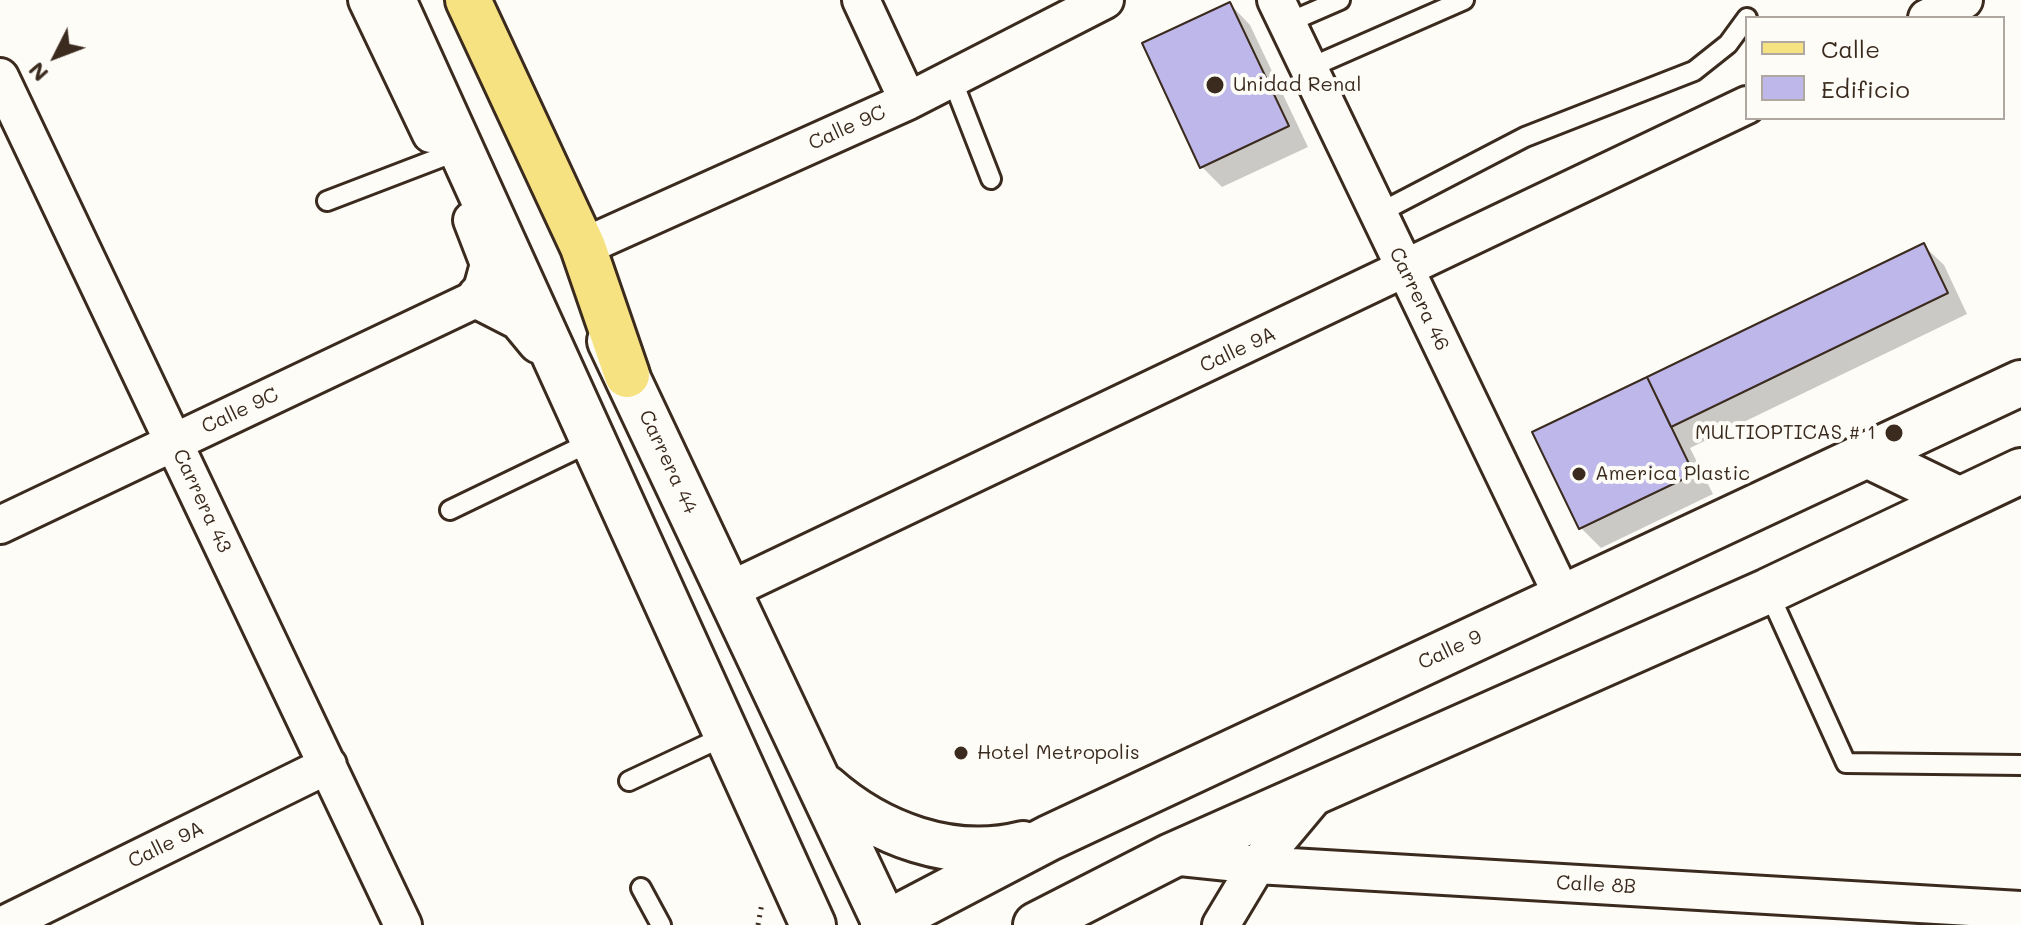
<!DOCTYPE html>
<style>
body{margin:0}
#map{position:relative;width:2021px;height:925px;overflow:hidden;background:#fdfcf7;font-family:Mali,sans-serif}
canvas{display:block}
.legend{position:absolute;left:1745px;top:16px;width:260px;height:104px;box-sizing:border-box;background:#fdfcf7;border:2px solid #afa8a0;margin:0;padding:10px 14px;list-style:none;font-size:24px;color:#3b2a1e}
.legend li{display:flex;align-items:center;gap:16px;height:40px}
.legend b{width:40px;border:2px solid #afa8a0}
.north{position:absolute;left:16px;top:16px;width:80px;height:80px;-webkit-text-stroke:6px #fdfcf7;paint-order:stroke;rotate:228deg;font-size:22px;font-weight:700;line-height:32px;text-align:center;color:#3b2a1e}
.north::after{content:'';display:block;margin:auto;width:28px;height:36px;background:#3b2a1e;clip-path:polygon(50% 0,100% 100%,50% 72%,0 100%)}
</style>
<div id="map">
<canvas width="2021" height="925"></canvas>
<ul class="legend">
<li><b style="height:10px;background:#f7e281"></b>Calle</li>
<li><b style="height:22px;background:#beb7e9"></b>Edificio</li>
</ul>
<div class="north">N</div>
</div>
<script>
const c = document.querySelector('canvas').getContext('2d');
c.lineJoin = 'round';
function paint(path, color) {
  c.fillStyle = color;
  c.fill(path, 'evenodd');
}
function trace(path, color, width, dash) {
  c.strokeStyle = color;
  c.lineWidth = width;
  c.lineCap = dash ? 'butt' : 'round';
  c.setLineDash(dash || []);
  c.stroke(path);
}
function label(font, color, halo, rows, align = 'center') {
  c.font = font + ' Mali,sans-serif';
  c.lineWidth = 8;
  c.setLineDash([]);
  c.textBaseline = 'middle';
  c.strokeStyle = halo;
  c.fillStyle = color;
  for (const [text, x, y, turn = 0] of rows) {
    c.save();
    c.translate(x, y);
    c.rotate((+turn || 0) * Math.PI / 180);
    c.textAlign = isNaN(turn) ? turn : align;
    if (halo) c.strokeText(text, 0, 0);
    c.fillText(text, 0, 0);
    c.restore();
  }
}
paint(new Path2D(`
 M1230,4L1250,25L1308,147L1222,187L1202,167Z
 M1923,245L1944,265L1967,314L1690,448L1713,494L1601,548L1581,528L1535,433Z`), '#0003');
const building = new Path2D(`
 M1230,2L1289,126L1200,168L1142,43Z
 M1924,243L1948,293L1671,427L1647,377Z
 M1647,377L1694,474L1579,529L1532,432Z`);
paint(building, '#beb7e9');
trace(building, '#3b2a1e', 2);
const lane = new Path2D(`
 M1287,23L1340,0
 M1309,68L1464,0
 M952,79L991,179
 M327,201L442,157
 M1379,213L1525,137L1694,71L1728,44L1747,18
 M450,510L593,441
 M1768,591L1846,763L2021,765
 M629,781L727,735
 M641,888L661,925`);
const street = new Path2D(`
 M367,0L431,134
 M861,0L908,101
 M1276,0L1563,597
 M1927,18L1964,0
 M0,77L403,925
 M583,247L908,101L1105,0
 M0,525L480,297L489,264L472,220
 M728,591L1747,105
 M1171,856L1257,865L2021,910
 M3,925L328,765
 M1221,925L1257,865L1319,791`);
const secondary = new Path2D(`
 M393,0L813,925
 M480,297L521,318L540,341
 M610,341L886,925
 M1867,455L1960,500
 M825,787C878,834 952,862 1023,844
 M883,925L1049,838L2021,383
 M1036,925L1171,856L1768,591L2021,471`);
const primary = new Path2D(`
 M468,0L583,247L627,375`);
trace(lane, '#3b2a1e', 24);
trace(street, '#3b2a1e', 42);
trace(secondary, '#3b2a1e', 50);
trace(primary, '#3b2a1e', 50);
trace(new Path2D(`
 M758,925L762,903`), '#3b2a1e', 5, [2, 6]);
trace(lane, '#fdfcf7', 18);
trace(street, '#fdfcf7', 36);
trace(secondary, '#fdfcf7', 44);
trace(primary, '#f7e281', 44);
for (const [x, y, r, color] of [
 [1215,85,10,"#3b2a1e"],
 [1894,433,10,"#3b2a1e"],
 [1579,474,8,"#3b2a1e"],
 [961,753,8,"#3b2a1e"]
]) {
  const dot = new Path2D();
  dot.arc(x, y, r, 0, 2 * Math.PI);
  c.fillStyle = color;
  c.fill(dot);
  trace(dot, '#fdfcf7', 3);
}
label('20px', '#3b2a1e', '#fdfcf7', [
 ["Unidad Renal",1233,85],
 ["MULTIOPTICAS # 1",1876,433,"right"],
 ["America Plastic",1595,474],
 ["Hotel Metropolis",977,753]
], 'left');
label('20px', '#3b2a1e', '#fdfcf7', [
 ["Calle 9C",847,128,-24],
 ["Carrera 46",1419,299,64],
 ["Calle 9A",1238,350,-25],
 ["Calle 9C",240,411,-25],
 ["Carrera 44",668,462,65],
 ["Carrera 43",202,501,65],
 ["Calle 9",1450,650,-25],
 ["Calle 9A",166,845,-26],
 ["Calle 8B",1596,885,3]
]);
</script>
